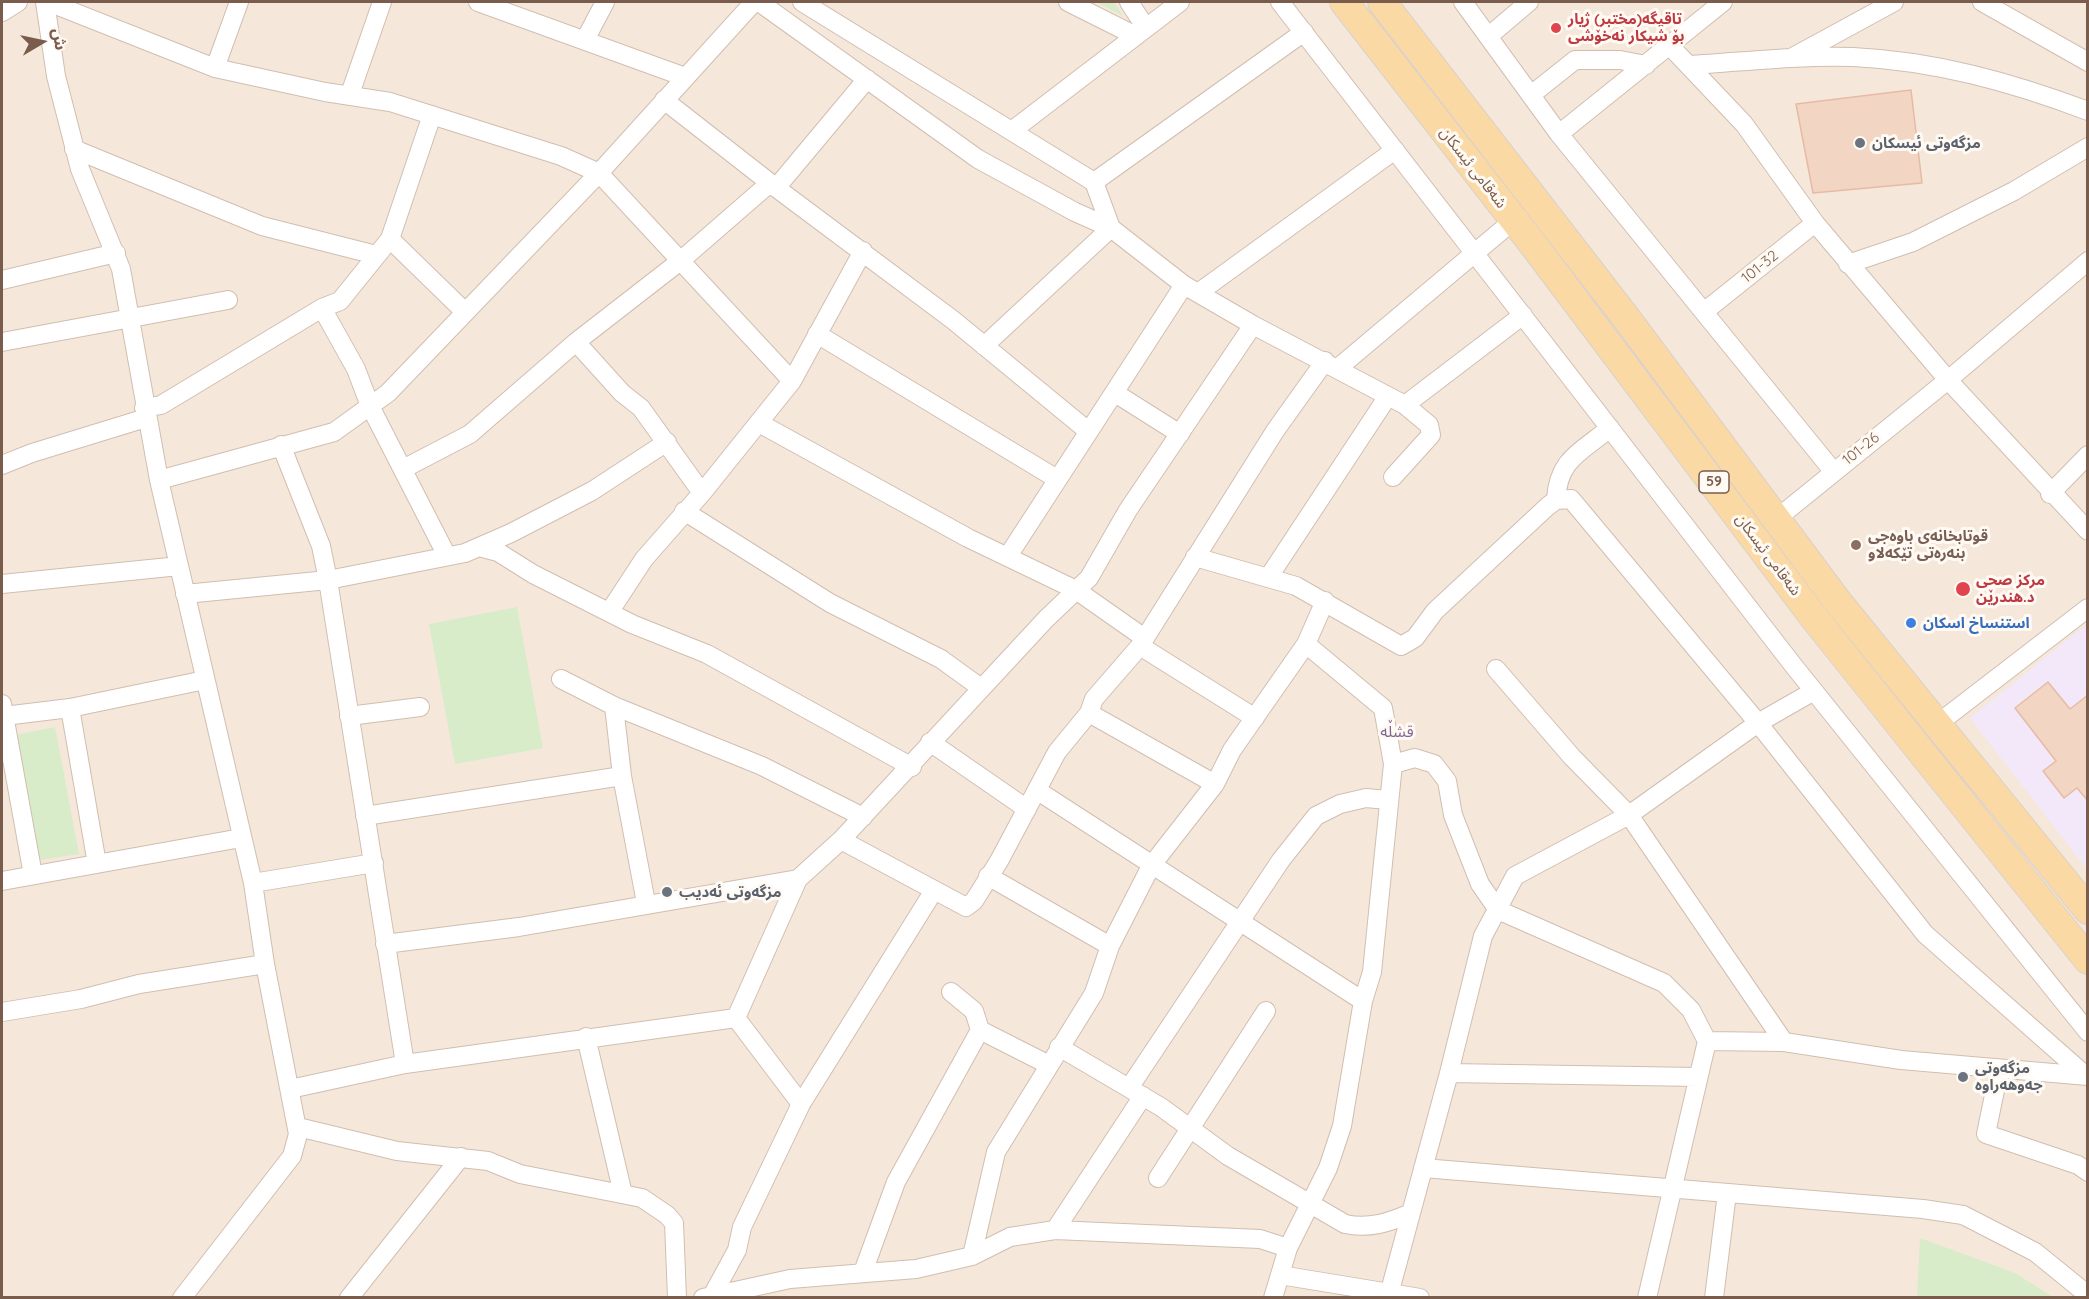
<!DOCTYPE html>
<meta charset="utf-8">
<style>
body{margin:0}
#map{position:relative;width:2089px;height:1299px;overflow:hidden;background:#fdf6ec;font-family:Quicksand,"Noto Sans Arabic",sans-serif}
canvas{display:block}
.frame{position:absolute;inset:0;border:3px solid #7a5c4d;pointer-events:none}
.north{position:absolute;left:12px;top:12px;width:60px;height:60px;-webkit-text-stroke:4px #fffaf3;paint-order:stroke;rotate:81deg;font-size:16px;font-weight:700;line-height:24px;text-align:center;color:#7a5c4d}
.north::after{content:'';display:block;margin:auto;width:21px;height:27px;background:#7a5c4d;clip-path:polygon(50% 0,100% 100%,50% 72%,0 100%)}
</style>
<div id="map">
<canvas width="2089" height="1299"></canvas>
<div class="frame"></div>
<div class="north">ش</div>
</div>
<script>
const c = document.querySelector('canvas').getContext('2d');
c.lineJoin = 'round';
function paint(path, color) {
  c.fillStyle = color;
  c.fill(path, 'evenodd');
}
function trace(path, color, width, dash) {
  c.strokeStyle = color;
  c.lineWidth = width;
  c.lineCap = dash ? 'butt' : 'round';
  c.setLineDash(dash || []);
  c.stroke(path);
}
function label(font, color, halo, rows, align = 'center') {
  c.font = font + ' Quicksand,"Noto Sans Arabic",sans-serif';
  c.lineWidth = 6;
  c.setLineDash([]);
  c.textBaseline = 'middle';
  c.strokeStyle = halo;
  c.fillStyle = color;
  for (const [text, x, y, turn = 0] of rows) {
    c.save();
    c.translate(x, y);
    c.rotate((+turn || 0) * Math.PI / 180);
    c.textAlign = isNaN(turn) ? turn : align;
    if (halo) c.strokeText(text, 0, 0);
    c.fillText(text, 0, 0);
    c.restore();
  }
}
paint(new Path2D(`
 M2,2H2087V1297H2Z`), '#f5e8da');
paint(new Path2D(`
 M2087,624V869L1970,718Z`), '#f3e8fa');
paint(new Path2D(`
 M1096,2H1114L1123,16Z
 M517,607L543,748L455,764L429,624Z
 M55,727L79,854L28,862L5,737Z
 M1920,1238L2015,1273L2053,1297H1917Z`), '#d8ecc9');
const building = new Path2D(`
 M1911,90L1922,183L1813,193L1796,104Z
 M2048,682L2070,709L2088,695V801L2077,788L2064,798L2043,771L2056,761L2015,708Z`);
paint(building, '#f3d5c3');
trace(building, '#e6bba3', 1.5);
const street = new Path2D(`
 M45,2L56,76L80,169L121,269L159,480L253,883L265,964L298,1134L292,1156L182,1298
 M48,2L215,68L325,92L390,102L561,156L599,173L792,381
 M478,2L685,77
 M759,2L978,159L1075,212L1111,228L1184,285L1253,325L1405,405L1429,425L1431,435L1393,477
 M802,2L1094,182L1111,228L984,346
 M1068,2L1136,36
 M1129,2L1146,28
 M1280,2L1793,665L2088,1032
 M1463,2L1559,134L1833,471
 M1982,2L2088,62
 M2,12L18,2
 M1489,36L1529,2
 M585,40L605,2
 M1670,46L1744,124L1815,223L1948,380L2088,531
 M1793,57L1894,2
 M1689,65C1743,62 1799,55 1853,57C1935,61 2011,82 2088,111
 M215,68L239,2
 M350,94L382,2
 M1531,95L1575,60H1620L1646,65
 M664,100L783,193L953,320L1088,431
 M1013,130L1180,2
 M1559,134L1723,2
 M74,149L262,226L376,255
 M1094,182L1304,32
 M776,188L867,79
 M390,239L465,312
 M1848,264L1913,242L2014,191L2088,147
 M2,280L116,253
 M1198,293L1395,150
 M322,308L356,369L370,406L447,556
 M1705,311L1815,223
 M817,334L1057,479
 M2,342L228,300
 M576,342L622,393L641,408L702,493
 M1338,368L1514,220
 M1115,393L1180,434
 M1405,405L1523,315
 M144,408L161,405L322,308L340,301L390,239L432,115
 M759,423L968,538L1076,590L1143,637
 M281,445L321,546L328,580L405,1064
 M2,465L32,453L146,418
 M403,469L470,434L576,342L679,262L770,183
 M159,480L334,432L388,393L599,173L754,2
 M2050,494L2088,455
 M1556,500C1558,459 1581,452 1610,428
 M684,511L830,603L941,659L981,688
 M1775,520L1948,380L2088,261
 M479,547L498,552L533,574L632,624L707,654L912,767
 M1008,556L1184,285
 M1195,557L1296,586L1401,646L1415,638L1435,611L1548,506L1556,500L1571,499L1758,723L1925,934L2086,1076
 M1268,578L1388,396
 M2,584L179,566
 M185,594L328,580L465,553L511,533L592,491L667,442
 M610,611L644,559L702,493L792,381L863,251
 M1140,646L1255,718
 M1496,669L1572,757L1629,815L1784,1042
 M561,679L614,706L762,766L863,817
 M2,704L33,875
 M614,706L622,776L646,903
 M70,708L97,864
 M1089,713L1215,784
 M4,716L70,708L205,680
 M349,716L420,707
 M1936,725L2088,608
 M930,742L1027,809
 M1393,764L1415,758L1434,764L1447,781L1453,815L1480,884L1498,910L1664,983L1691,1010L1707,1041L1647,1298
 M1038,791L1363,1001
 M365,816L622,776
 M841,840L966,907L974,901L999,861L1057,752L1089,713L1094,699L1140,646L1275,431L1325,361
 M988,876L1110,946
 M2,881L241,838
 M253,883L374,863
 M385,944L519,927L798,879L841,840L1046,619L1089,578L1128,510L1253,325
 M951,992L974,1011L980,1030L1049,1065
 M2,1012L81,999L139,984L265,964
 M736,1018L798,879
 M586,1037L623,1194
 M1707,1041L1784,1042L1901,1060L2088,1076
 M1059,1047L1161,1107L1228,1156L1345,1224C1369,1229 1388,1223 1411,1213
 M1999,1071L1986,1134L2078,1165L2088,1172
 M1449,1073L1698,1077
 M1129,1088L1281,860L1316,816L1340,804L1366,798L1388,800
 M290,1089L405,1064L736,1018L801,1104
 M298,1127L397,1151L488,1161L520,1174L642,1198L667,1215L674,1223L677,1298
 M1423,1168L1923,1209L1963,1215L2035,1252L2088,1295
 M1158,1178L1266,1011
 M1055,1230L1143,1096
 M972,1256L996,1152L1094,993L1110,946L1151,866L1215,784L1232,750L1306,644L1325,601
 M863,1272L896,1182L980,1030
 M1280,1275L1420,1298
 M712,1296L737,1250L742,1227L801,1104L933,892
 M349,1298L461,1157
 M703,1298L790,1279L916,1269L972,1256L1010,1237L1055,1230L1260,1239L1288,1248
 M1273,1298L1288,1248L1328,1168L1342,1126L1363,1001L1372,972L1393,764L1383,708L1306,644
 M1388,1298L1449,1073L1483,936L1515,876L1629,815L1758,723L1814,691
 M1714,1298L1727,1193`);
const primary = new Path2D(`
 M1344,2L1532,243L1815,619L2088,960
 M1382,2L1627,319L1838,602L2088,910`);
trace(street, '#d1beb0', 20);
trace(primary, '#dad1cd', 30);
trace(street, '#fff', 18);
trace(primary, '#fbd9a5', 28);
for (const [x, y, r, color] of [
 [1556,28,6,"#e0444e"],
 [1860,143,6,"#6b7280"],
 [1856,545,6,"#8d6e63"],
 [1963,589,8,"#e0444e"],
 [1911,623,6,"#3f7fe0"],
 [667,892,6,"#6b7280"],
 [1963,1077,6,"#6b7280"]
]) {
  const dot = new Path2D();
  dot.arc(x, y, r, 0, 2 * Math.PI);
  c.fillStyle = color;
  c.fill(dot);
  trace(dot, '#fffaf3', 2);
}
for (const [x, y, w] of [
 [1714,482,30]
]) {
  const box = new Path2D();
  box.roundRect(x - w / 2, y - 11, w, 22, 4.5);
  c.fillStyle = '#fffaf3';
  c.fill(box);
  trace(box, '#7a5c4d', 1.5);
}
label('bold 14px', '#7a5c4d', null, [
 ["59",1714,482]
]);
label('bold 15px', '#be3a42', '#fffaf3', [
 ["تاقیگە(مختبر) ژیار",1568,19],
 ["بۆ شیکار نەخۆشی",1568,36],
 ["مرکز صحی",1976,580],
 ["د.هندرێن",1976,597]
], 'left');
label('bold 15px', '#5b616d', '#fffaf3', [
 ["مزگەوتی ئیسکان",1872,143],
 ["مزگەوتی ئەدیب",679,892],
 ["مزگه‌وتی",1975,1068],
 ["جه‌وهه‌راوه",1975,1085]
], 'left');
label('15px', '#7a5c4d', '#fffaf3', [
 ["شەقامی ئیسکان",1473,168,52],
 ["101-32",1760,267,-39],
 ["101-26",1861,449,-39],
 ["شەقامی ئیسکان",1768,555,53]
]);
label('bold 15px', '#785e54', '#fffaf3', [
 ["قوتابخانه‌ی باوه‌جی",1868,536],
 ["بنه‌ره‌تی تێكه‌لاو",1868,553]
], 'left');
label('bold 15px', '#366cbe', '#fffaf3', [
 ["استنساخ اسکان",1923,623]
], 'left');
label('16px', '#846695', '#fffaf3', [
 ["قشڵه‌",1397,732]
]);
</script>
